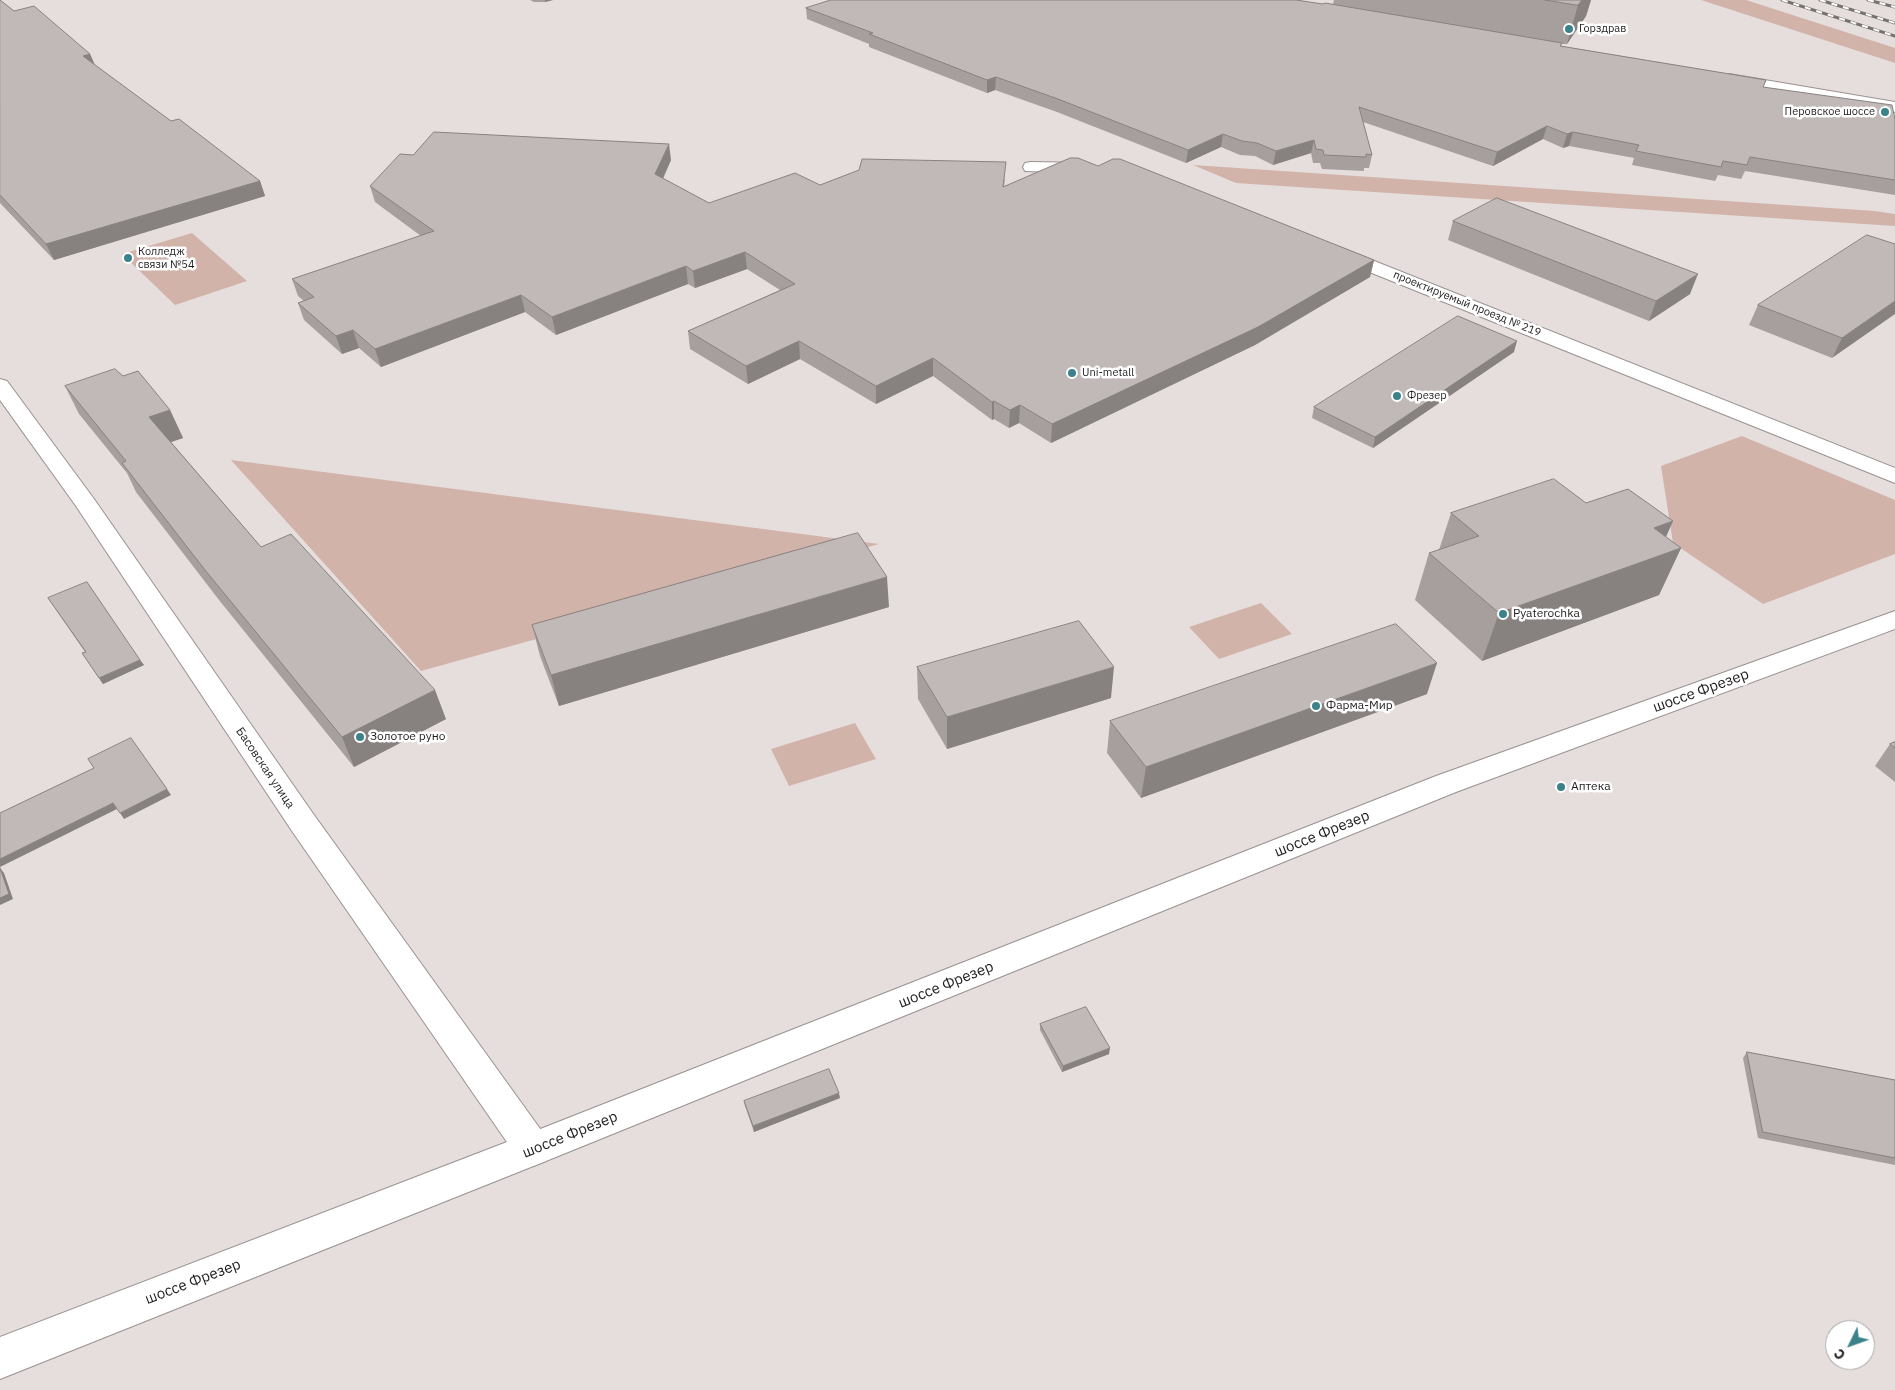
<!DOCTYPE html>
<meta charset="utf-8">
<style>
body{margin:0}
#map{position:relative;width:1895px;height:1390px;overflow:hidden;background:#e6dedc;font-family:"IBM Plex Sans",sans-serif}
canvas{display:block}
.north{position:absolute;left:1825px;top:1320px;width:50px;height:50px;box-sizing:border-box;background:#fff;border:1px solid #a6a5a5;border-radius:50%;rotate:228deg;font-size:14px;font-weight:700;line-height:20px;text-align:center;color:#201d1d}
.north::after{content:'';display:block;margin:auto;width:18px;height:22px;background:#3b828b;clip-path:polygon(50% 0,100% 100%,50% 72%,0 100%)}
</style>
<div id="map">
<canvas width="1895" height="1390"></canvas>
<div class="north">С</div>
</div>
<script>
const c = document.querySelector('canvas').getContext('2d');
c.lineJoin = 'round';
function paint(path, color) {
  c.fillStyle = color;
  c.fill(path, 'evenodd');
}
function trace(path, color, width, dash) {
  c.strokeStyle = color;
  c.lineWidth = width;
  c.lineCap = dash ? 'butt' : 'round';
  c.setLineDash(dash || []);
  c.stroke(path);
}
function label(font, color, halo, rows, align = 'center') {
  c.font = font + ' "IBM Plex Sans",sans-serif';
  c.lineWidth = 5;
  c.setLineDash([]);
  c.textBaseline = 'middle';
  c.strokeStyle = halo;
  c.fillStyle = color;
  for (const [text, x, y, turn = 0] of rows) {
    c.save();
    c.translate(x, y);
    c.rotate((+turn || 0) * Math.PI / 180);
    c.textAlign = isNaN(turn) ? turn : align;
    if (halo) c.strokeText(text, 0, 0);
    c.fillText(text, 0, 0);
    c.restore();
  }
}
paint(new Path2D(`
 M1701,0H1746L1895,48V63Z
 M1193,165L1875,211L1895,214V226L1236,183Z
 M192,233L247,281L175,305L122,254Z
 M1742,436L1895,500V554L1763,604L1673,543L1661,466Z
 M231,460L879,544L421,671Z
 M1261,603L1292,634L1219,659L1189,627Z
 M855,723L876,759L789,786L771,749Z`), '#d2b3aa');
const street = new Path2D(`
 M1031,162L1085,163L1091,164L1093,168L1091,172L1085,173L1025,171L1023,167L1025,163Z
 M1339,247L1895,468V483L1332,257L1330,253L1332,249Z
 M0,379L7,381L94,499L314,815L546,1137L551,1149L546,1161L533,1166L520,1161L292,831L76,506L0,400Z`);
const secondary = new Path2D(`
 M1729,74L1895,102V112L1724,81L1722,78Z
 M1895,611V629L1456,792L546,1161L0,1379V1337L520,1137L1436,776Z`);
trace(street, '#98918f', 2);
trace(secondary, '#98918f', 2);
paint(street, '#fff');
paint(secondary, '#fff');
const rail = new Path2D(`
 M1782,0L1895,36
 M1820,0L1895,23
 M1868,0L1895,7`);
trace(rail, '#777271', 3);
trace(rail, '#fff', 2, [6]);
paint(new Path2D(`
 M0,0L14,11L90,54L95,65L171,121L260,181L265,196L54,260L0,203Z
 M530,0H553L545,2H534Z
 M1334,0H1591L1586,16L1567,44H1562L1561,46L1766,80L1763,87L1895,119V195L1745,171L1741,179L1718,175L1715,181L1632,165L1634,158L1569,146L1563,148L1543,139L1493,166L1363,122L1372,155L1369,168H1364V171L1322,169L1320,163H1313L1311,153L1273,165L1255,156L1240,155L1221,147L1186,163L1057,112L995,90L987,93L869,47V44L807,19L806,8L1323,4H1333Z
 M413,155L671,160L663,179L709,203L820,185L1005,179L1004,186L1098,166L1374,260L1370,277L1255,345L1051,443L1019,423L1009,428L994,419L992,420L933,376L876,404L800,359L748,384L690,349L688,331L780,290L747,269L695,288L688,284L556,335L525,312L381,367L359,348L342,354L304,320L298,303L304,301L298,296L292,279L421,236L375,202L370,186Z
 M1453,221L1690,294L1649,321L1448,240Z
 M1895,244L1832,358L1749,325L1758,305Z
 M1514,352L1373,448L1312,418L1314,407Z
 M123,376L170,410L183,438L171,442L261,547L446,719L354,767L219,600L136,492L127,473L79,414L65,386Z
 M1586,503L1673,521L1666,537L1681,548L1659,595L1482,661L1415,600L1429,553L1439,550L1451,513Z
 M48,598L140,660L144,665L103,684L82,653L85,652Z
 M889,607L559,706L540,656L532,625Z
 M917,667L1111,698L947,749L918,699Z
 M1427,694L1141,798L1107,753L1110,721Z
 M1895,742V782L1875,766L1890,744Z
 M1040,1024L1109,1054L1062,1072L1040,1030Z
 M1747,1052L1895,1080V1165L1758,1138L1743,1058Z
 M840,1098L754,1132L745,1106L744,1101Z`), '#a69f9d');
paint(new Path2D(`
 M545,0H553L545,2Z
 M1582,0H1591L1586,16L1567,44L1578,5Z
 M90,54L96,68L83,56Z
 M996,77L995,90L987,93V80Z
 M1547,126L1543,139L1493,166L1497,152Z
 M1573,132L1569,146L1563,148L1567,134Z
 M1223,134L1221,147L1186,163L1188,150Z
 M1314,140L1311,153L1273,165L1276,151Z
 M669,144L671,160L657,191L655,174Z
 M260,181L265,196L54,260L46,244Z
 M745,252L747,269L695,288L693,271Z
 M1374,260L1370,277L1255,345L1051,443L1052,424Z
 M686,266L688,284L556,335L552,317Z
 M1698,274L1690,294L1649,321L1656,301Z
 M521,295L525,312L381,367L375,349Z
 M1895,301V314L1832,358L1842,338Z
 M353,330L359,348L342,354L336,336Z
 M799,341L800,359L748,384L746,366Z
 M1517,341L1514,352L1373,448L1375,437Z
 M933,358V376L876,404V386Z
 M994,401V419L992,420V402Z
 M1020,405L1019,423L1009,428L1010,410Z
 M170,410L183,438L162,445L149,417Z
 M1673,521L1657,556L1681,548L1659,595L1482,661L1499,613L1654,528Z
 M887,577L889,607L559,706L551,675Z
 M140,660L144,665L103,684L99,678Z
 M1437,663L1427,694L1141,798L1146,767Z
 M1114,667L1111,698L947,749V717Z
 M435,690L446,719L354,767L342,737Z
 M167,789L171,795L124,819L120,813Z
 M113,803L117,809L0,867V859Z
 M0,868L4,873L13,899L0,905Z
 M1110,1048L1109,1054L1062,1072L1063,1066Z
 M839,1093L840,1098L754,1132L753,1126Z`), '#878280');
const building = new Path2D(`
 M0,0L14,11L34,6L90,54L83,56L171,121L179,119L260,181L46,244L0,195Z
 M831,0H1296L1323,4L1325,3L1562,43L1560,46L1766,80L1763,87L1892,105L1895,119V180L1750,157L1747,165L1723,161L1721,167L1636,151L1639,145L1573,132L1567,134L1547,126L1497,152L1359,107L1372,155L1366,154V157L1324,155L1323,150L1316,149L1314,140L1276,151L1257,143L1242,141L1223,134L1188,150L1058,99L996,77L987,80L869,34L873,33L806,8Z
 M1545,0H1582L1578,5Z
 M434,132L669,144L655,174L709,203L795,173L820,185L859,170L862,159L1006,162L1003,187L1070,158H1078L1098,166L1113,159H1120L1374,260L1258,327L1052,424L1020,405L1010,410L994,401L992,402L933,358L876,386L799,341L746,366L688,331L795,284L745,252L693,271L686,266L552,317L521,295L375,349L353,330L336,336L298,303L314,297L292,279L434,231L370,186L400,154L413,155Z
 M1497,198L1698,274L1656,301L1453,221Z
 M1867,235L1895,244V301L1842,338L1758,305Z
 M1458,316L1517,341L1375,437L1314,407Z
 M115,369L123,376L138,371L170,410L149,417L261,547L291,534L435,690L342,737L205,570L122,463L126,461L65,386Z
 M1554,479L1586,503L1628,489L1673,521L1654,528L1681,548L1499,613L1429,553L1479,536L1451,513Z
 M858,533L887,577L551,675L532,625Z
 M87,582L140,660L99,678L82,653L86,652L48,598Z
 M1079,621L1114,667L947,717L917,667Z
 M1396,624L1437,663L1146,767L1110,721Z
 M131,738L167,789L120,813L113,803L0,859V813L94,768L88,759Z
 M1895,742V748L1890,744Z
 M0,868L9,894L0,898Z
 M1086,1007L1110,1048L1063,1066L1040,1024Z
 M1747,1052L1895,1080V1158L1763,1132Z
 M829,1069L839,1093L753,1126L744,1101Z`);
paint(building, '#c1b9b7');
trace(building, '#878280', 1);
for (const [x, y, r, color] of [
 [1569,29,5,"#3b828b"],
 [1885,112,5,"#3b828b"],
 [128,258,5,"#3b828b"],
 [1072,373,5,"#3b828b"],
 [1397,396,5,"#3b828b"],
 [1503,614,5,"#3b828b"],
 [1316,706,5,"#3b828b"],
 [360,737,5,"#3b828b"],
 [1561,787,5,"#3b828b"]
]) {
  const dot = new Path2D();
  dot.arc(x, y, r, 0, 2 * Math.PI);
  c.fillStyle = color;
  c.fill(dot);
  trace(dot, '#fff', 2);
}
label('11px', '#201d1d', '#fff', [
 ["Горздрав",1579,29],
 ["Перовское шоссе",1875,112,"right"],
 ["Колледж",138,252],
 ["связи №54",138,265],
 ["Uni-metall",1082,373],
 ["Фрезер",1407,396]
], 'left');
label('11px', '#201d1d', '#fff', [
 ["проектируемый проезд № 219",1467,304,22]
]);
label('12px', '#201d1d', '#fff', [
 ["Pyaterochka",1513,614],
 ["Фарма-Мир",1326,706],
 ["Золотое руно",370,737],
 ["Аптека",1571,787]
], 'left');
label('12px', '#201d1d', '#fff', [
 ["Басовская улица",265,768,56]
]);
label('15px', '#201d1d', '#fff', [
 ["шоссе Фрезер",1701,691,-20],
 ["шоссе Фрезер",1322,834,-22],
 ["шоссе Фрезер",946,985,-22],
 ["шоссе Фрезер",570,1135,-22],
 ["шоссе Фрезер",193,1282,-21]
]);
</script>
